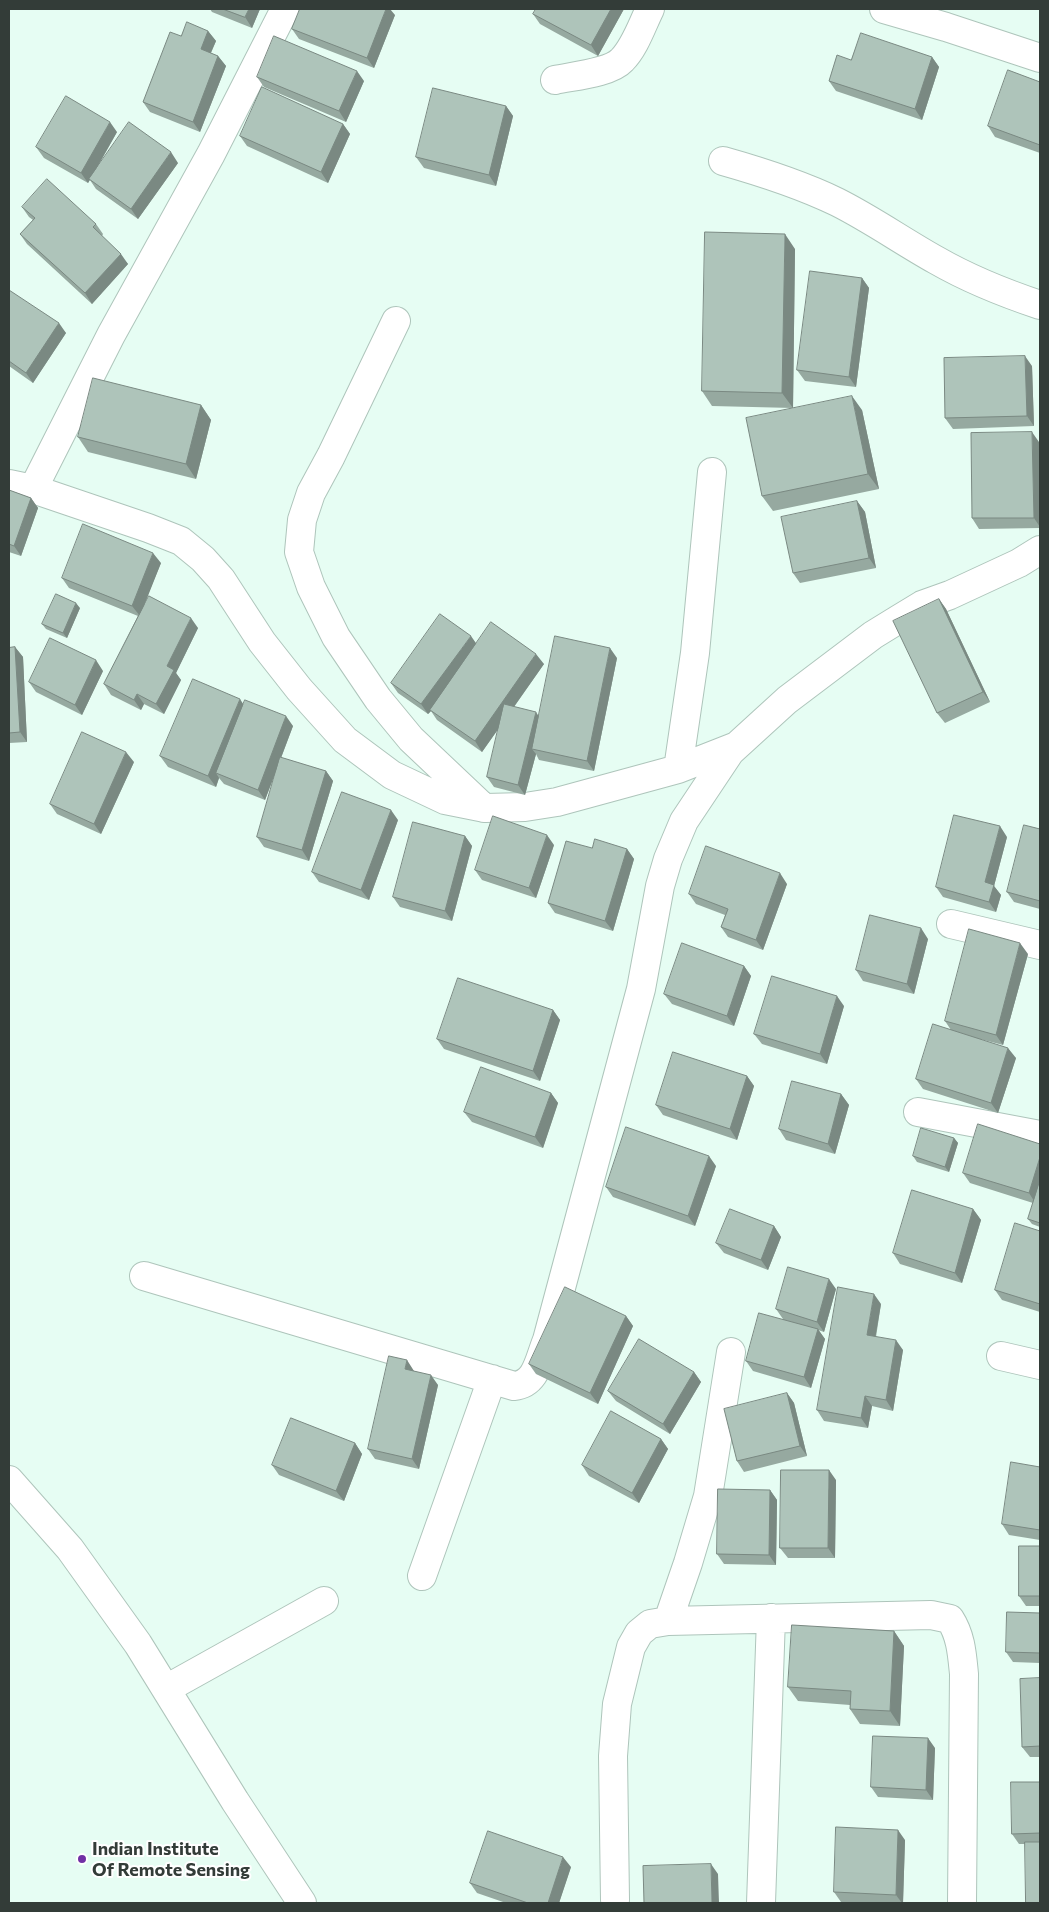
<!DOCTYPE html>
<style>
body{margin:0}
#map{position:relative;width:1049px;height:1912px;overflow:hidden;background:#e6fdf3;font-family:Commissioner,sans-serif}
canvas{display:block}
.frame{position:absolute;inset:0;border:10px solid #333c38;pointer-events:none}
</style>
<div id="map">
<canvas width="1049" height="1912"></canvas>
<div class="frame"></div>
</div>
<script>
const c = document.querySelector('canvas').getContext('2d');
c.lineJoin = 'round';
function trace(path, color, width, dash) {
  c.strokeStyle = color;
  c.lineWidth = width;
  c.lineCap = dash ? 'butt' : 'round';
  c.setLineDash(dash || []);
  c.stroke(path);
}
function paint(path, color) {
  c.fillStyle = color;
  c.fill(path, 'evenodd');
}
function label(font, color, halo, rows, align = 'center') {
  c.font = font + ' Commissioner,sans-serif';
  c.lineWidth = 4;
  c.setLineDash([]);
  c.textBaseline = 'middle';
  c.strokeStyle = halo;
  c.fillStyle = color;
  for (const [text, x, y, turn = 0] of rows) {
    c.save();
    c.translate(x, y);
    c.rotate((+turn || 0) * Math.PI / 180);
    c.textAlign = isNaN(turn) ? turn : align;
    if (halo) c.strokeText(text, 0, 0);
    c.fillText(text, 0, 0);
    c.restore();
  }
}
const minor = new Path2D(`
 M884,9L946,27L1040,58
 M555,80C573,76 610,73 622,60C635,47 642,25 650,9
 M723,161C762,172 800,184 837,202C871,219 902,241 936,260C969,279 1004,293 1040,305
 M396,321L331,456L311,493L302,520L299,552L311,587L336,637L378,699L411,739L484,808
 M9,484L33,489L148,528L181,541L203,559L221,579L262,642L299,689L345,740L392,775L445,800L485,808L525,807L557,802L678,769L734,747
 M33,489L111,335L211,154L285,9
 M678,769L695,653L712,472
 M951,924L1040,945
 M918,1112L1040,1135
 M144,1276L514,1386C537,1384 539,1359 547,1340L641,989L660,886L668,859L684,821L730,752L787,700L873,635L899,619L922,605L950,595L1019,563L1040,550
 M1001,1356L1040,1365
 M9,1480L70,1549L138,1644L235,1801L302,1903
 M422,1576L492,1379
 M668,1621L688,1563L708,1496L731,1352
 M166,1689L324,1601
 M615,1900L613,1756L617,1704L631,1647L639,1633L650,1624L668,1621L931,1615L950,1619C961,1636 962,1654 964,1674L962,1903
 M761,1903L771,1618`);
trace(minor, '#aec5bb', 30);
trace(minor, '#fff', 28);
paint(new Path2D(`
 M210,9H260L252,28L212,12Z
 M624,9L598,56L540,24L533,14Z
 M395,15L374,68L299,39L292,29Z
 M208,31L216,41L211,53L218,56L226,66L200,132L150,112L143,102L181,36Z
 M932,57L939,67L922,120L836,91L829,81Z
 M257,77L364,81L346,122L264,87Z
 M1040,82V153L995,137L988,126Z
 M506,106L513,116L496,186L424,168L416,157Z
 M343,124L350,134L328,183L247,146L240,136Z
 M117,132L97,168L178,163L138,219L96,189L90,180L88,183L44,158L36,147Z
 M22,207L96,224L103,234L102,236L128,264L92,304L27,244L20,234L33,220L29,217Z
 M795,249L793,408L712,406L702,391Z
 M862,278L869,288L856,387L805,381L797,370Z
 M9,290L66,333L33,383L9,366Z
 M1032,366L1034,426L953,429L945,418Z
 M201,405L211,420L196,479L88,452L78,437Z
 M862,410L879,489L773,511L762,496Z
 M1039,442L1040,528L979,529L972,518Z
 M9,490L31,498L38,508L21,556L9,552Z
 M857,501L865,512L876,568L800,583L793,573Z
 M161,563L144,604L198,628L176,673L181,680L164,714L144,704L141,710L111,695L104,684L138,616L69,588L62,578Z
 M939,599L946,609L990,702L945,723L937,713Z
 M80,608L67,638L46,629L42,624Z
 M476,643L544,664L514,707L539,716L617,658L594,771L539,760L536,754L525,795L494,787L487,777L499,728L482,752L437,720L431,711L428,714L398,693L391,683Z
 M15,647L23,657L27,742L9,743V648Z
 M103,671L82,715L36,692L29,682Z
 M243,704L293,726L281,758L326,771L333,781L309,861L264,847L257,837L277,769L265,800L224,784L219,778L216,787L168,767L160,756Z
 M134,762L101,834L57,814L50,804Z
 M398,820L369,900L319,882L312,872Z
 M1040,829V909L1014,902L1007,892Z
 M465,836L472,846L452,921L400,907L393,897Z
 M1007,837L994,886L1001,895L996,912L943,897L936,887Z
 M554,845L536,898L482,880L475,870Z
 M592,848L627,849L634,859L613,931L555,913L548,903Z
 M787,884L763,950L728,937L721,927L725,915L696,904L689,894Z
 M928,939L914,994L863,981L856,970Z
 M1028,954L1003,1045L980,1039L1016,1058L998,1113L923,1089L916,1079L951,1030L945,1021Z
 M744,966L751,976L734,1026L672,1004L664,994Z
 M844,1006L827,1064L762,1044L754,1034Z
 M553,1010L560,1020L540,1081L444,1049L437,1039Z
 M747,1076L754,1086L737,1140L663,1115L656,1105Z
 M551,1093L558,1103L543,1148L472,1122L464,1112Z
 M841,1094L849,1105L835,1154L786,1140L779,1129Z
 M954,1138L958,1143L949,1172L917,1162L913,1156Z
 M1040,1144V1227L1032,1224L1028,1219L1033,1203L970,1183L963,1173Z
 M716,1166L695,1226L613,1197L606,1187Z
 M973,1209L981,1220L962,1283L900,1264L893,1253Z
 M774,1226L781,1237L768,1270L724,1253L716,1243Z
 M1040,1231V1312L1002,1300L995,1290Z
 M836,1289L824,1332L818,1330L825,1339L811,1388L753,1371L746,1361L783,1319L776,1309Z
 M881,1304L876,1337L903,1350L893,1411L872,1406L868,1428L824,1421L817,1410Z
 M626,1316L633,1326L598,1404L536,1374L529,1364Z
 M414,1371L438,1385L419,1469L375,1459L368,1449Z
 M694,1372L701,1382L670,1434L616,1401L608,1391Z
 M787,1393L794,1403L807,1456L744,1472L737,1461Z
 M661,1439L668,1449L639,1503L589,1476L582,1465Z
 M355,1443L362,1454L344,1501L279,1475L272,1465Z
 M1040,1467V1540L1009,1535L1002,1524Z
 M836,1480L835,1558H788L780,1548Z
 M770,1490L777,1500L776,1565L724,1564L717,1554Z
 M1040,1546V1606H1026L1019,1596Z
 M1040,1613V1663L1013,1662L1006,1652Z
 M894,1631L904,1646L900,1726L860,1724L850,1709V1705L798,1701L788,1687Z
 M1040,1678V1757H1030L1022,1747Z
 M935,1748L933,1800L878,1797L871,1787Z
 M1040,1782V1903L1025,1844H1019L1012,1834Z
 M905,1840L903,1903L841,1902L834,1892Z
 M571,1867L559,1903H506L477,1893L470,1883Z`), '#96a9a0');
paint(new Path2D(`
 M249,9H260L252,28L245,17Z
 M386,9H390L395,15L374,68L367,58Z
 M611,9H624L598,56L591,45Z
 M208,31L216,41L208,59L201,49Z
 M218,56L226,66L200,132L193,122Z
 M932,57L939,67L922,120L915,109Z
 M357,71L364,81L346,122L339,111Z
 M506,106L513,116L496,186L489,175Z
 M110,122L117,132L88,183L81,173Z
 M343,124L350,134L328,183L321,172Z
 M171,152L178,163L138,219L131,209Z
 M785,234L795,249L793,408L782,393Z
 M121,254L128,264L92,304L85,293Z
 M862,278L869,288L856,387L849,377Z
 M59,323L66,333L33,383L26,373Z
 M1025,356L1032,366L1034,426L1027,416Z
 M852,396L862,410L879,489L868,474Z
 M201,405L211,420L196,479L186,464Z
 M1032,432L1039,442L1040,527L1034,518Z
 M31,498L38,508L21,556L14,546Z
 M857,501L865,512L876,568L869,558Z
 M153,553L161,563L140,616L132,606Z
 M939,599L946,609L990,702L983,692Z
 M76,603L80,608L67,638L63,633Z
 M191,618L198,628L176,673L181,680L164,714L156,704L167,666Z
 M471,636L478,646L430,710L431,711L428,714L421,704Z
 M15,647L23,657L27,742L20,732Z
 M610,648L617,658L594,771L587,761Z
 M536,654L544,664L482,752L475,741Z
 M96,660L103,671L82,715L75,705Z
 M137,694L144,704L141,710L134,700Z
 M240,699L247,710L216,773L219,778L216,787L208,776Z
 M536,712L543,723L532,749L536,754L525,795L518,785Z
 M286,716L293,726L265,800L258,790Z
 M126,752L134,762L101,834L94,824Z
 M326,771L333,781L309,861L302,850Z
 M391,810L398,820L369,900L361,890Z
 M1000,826L1007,837L994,886L1001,895L996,912L989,902L985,882Z
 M547,835L554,845L536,898L529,888Z
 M465,836L472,846L452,921L445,911Z
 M627,849L634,859L613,931L605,921Z
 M780,873L787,884L763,950L756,940Z
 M921,928L928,939L914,994L907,984Z
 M1020,943L1028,954L1003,1045L996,1035Z
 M744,966L751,976L734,1026L727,1016Z
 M837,996L844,1006L827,1064L820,1054Z
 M553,1010L560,1020L540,1081L533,1071Z
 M1008,1048L1016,1058L998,1113L991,1103Z
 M747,1076L754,1086L737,1140L730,1129Z
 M551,1093L558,1103L543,1148L535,1137Z
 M841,1094L849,1105L835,1154L828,1144Z
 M954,1138L958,1143L949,1172L945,1167Z
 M709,1156L716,1166L695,1226L688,1216Z
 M1040,1157V1191L1036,1204L1029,1193Z
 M973,1209L981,1220L962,1283L955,1273Z
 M774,1226L781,1237L768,1270L761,1260Z
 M829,1279L836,1289L824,1332L817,1322Z
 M874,1294L881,1304L874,1345L867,1335Z
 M626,1316L633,1326L598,1404L590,1393Z
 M818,1329L825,1339L811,1388L804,1377Z
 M896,1340L903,1350L893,1411L886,1400Z
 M407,1360L414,1371L412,1379L405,1369Z
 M694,1372L701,1382L670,1434L663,1424Z
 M431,1375L438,1385L419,1469L412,1459Z
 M787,1393L794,1403L807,1456L800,1446Z
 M865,1396L872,1406L868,1428L861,1418Z
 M661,1439L668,1449L639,1503L632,1493Z
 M355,1443L362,1454L344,1501L336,1491Z
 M829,1470L836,1480L835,1558L828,1548Z
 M770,1490L777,1500L776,1565L769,1555Z
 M894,1631L904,1646L900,1726L890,1711Z
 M928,1738L935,1748L933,1800L926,1790Z
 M898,1830L905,1840L903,1903H902L896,1895Z
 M563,1857L571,1867L559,1903H548Z
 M711,1864L718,1874L719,1903H712Z`), '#7a8982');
const building = new Path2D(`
 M223,9H249L245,17Z
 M300,9H386L367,58L292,29Z
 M536,9H611L591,45L533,14Z
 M187,22L208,31L201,49L218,56L193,122L143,102L170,32L181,36Z
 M861,33L932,57L915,109L829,81L837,55L851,60Z
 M274,36L357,71L339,111L257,77Z
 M1008,70L1040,82V145L988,126Z
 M262,87L343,124L321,172L240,136Z
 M433,88L506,106L489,175L416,157Z
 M66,96L110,122L81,173L36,147Z
 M129,122L171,152L131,209L89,179Z
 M47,179L96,224L93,227L121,254L85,293L20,234L35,218L22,207Z
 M705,232L785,234L782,393L702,391Z
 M810,271L862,278L849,377L797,370Z
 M9,290L59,323L26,373L9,361Z
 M1025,356L1027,416L945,418L944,358Z
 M93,378L201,405L186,464L78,437Z
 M852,396L868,474L762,496L746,418Z
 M1032,432L1034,518H972L971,433Z
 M9,490L31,498L14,546L9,544Z
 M857,501L869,558L793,573L781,517Z
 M83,524L153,553L132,606L62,578Z
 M56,594L76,603L63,633L42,624Z
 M149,596L191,618L167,666L174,670L156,704L137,694L134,700L104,684Z
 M939,599L983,692L937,713L893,621Z
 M440,614L471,636L421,704L391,683Z
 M491,622L536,654L475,741L430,710Z
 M555,636L610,648L587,761L532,749Z
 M50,638L96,660L75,705L29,682Z
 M15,647L20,732L9,733V648Z
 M193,679L240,699L208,776L160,756Z
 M245,700L286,716L258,790L216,773Z
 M504,704L536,712L518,785L487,777Z
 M82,732L126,752L94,824L50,804Z
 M280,757L326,771L302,850L257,837Z
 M342,792L391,810L361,890L312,872Z
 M954,815L1000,826L985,882L994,885L989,902L936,887Z
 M493,816L547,835L529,888L475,870Z
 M413,822L465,836L445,911L393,897Z
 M1024,825L1040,829V901L1007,892Z
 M595,839L627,849L605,921L548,903L566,841L592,848Z
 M706,846L780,873L756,940L721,927L728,909L689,894Z
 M870,915L921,928L907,984L856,970Z
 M969,929L1020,943L996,1035L945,1021Z
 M682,943L744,966L727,1016L664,994Z
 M772,976L837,996L820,1054L754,1034Z
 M458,978L553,1010L533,1071L437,1039Z
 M933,1024L1008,1048L991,1103L916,1079Z
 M673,1052L747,1076L730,1129L656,1105Z
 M481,1067L551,1093L535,1137L464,1112Z
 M792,1081L841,1094L828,1144L779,1129Z
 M978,1124L1040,1144V1157L1029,1193L963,1173Z
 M626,1127L709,1156L688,1216L606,1187Z
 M921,1128L954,1138L945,1167L913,1156Z
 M1040,1180V1223L1028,1219Z
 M912,1190L973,1209L955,1273L893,1253Z
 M730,1209L774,1226L761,1260L716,1243Z
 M1015,1223L1040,1231V1304L995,1290Z
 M788,1267L829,1279L817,1322L776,1309Z
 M565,1287L626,1316L590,1393L529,1364Z
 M838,1287L874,1294L867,1335L896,1340L886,1400L865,1396L861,1418L817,1410Z
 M759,1313L818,1329L804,1377L746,1361Z
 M639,1339L694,1372L663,1424L608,1391Z
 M389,1356L407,1360L405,1369L431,1375L412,1459L368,1449Z
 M787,1393L800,1446L737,1461L724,1409Z
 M611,1411L661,1439L632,1493L582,1465Z
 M291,1418L355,1443L336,1491L272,1465Z
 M1011,1462L1040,1467V1530L1002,1524Z
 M781,1470H829L828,1548H780Z
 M718,1489L770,1490L769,1555L717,1554Z
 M1019,1546H1040V1596H1019Z
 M1007,1612L1040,1613V1653L1006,1652Z
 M792,1625L894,1631L890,1711L850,1709L851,1691L788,1687Z
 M1040,1678V1746L1022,1747L1020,1679Z
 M873,1736L928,1738L926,1790L871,1787Z
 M1011,1782H1040V1833L1012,1834Z
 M836,1827L898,1830L896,1895L834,1892Z
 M488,1831L563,1857L548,1903H528L470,1883Z
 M1025,1842H1040V1903H1026Z
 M711,1864L712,1903H644L643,1866Z`);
paint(building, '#aec4ba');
trace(building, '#7a8982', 1);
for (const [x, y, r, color] of [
 [82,1859,5,"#7130a5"]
]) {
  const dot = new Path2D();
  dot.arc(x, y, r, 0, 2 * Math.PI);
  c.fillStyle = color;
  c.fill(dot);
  trace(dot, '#fff', 2);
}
label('bold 18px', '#333c38', '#fff', [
 ["Indian Institute",92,1849],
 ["Of Remote Sensing",92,1870]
], 'left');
</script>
